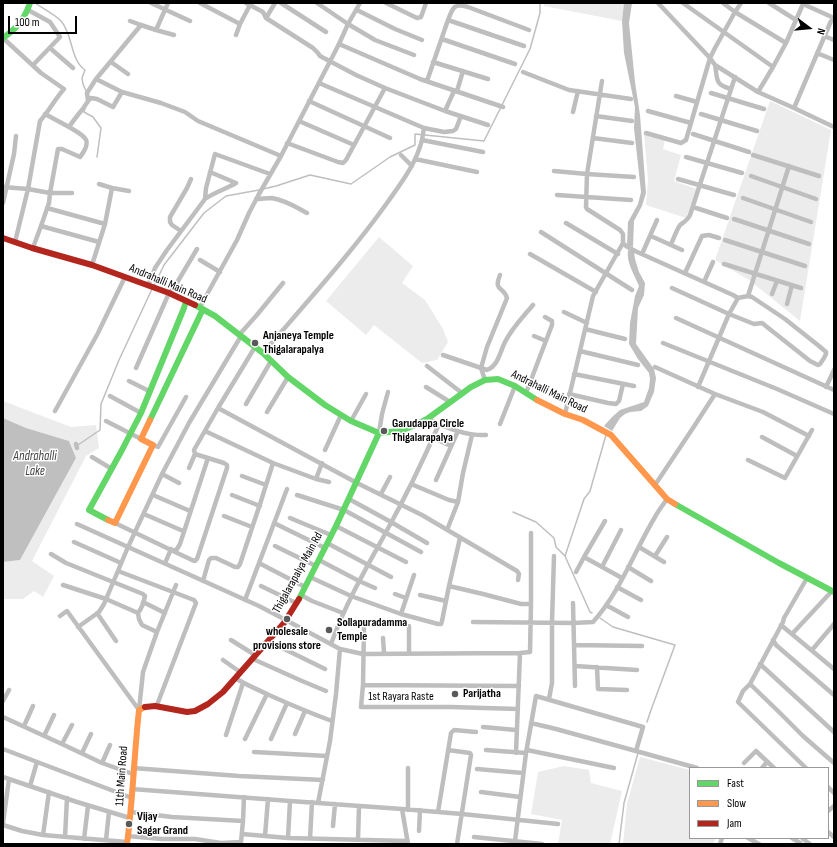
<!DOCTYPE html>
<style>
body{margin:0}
#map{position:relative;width:837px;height:847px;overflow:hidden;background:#fff;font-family:"Sofia Sans Condensed",sans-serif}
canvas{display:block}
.frame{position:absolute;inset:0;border:4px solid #000;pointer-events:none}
.legend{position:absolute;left:689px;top:767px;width:140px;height:72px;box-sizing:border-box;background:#fff;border:1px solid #999;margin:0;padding:5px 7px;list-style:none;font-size:12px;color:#000}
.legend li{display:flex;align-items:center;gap:8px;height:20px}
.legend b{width:20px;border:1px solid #999}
.north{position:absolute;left:789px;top:8px;width:40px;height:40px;-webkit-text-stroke:3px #fff;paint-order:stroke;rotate:106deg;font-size:11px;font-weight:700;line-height:16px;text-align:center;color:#000}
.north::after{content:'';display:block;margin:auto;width:14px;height:18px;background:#000;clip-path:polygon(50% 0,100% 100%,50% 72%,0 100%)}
.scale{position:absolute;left:8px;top:16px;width:69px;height:18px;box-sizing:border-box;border:2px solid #000;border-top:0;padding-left:5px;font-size:12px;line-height:14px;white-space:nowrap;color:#000;-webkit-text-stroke:3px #fff;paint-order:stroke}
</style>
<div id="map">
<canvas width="837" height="847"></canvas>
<div class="frame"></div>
<ul class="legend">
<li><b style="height:5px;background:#63d668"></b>Fast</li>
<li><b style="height:5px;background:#ff974d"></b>Slow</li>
<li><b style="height:5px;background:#b3261e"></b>Jam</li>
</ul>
<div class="north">N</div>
<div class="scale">100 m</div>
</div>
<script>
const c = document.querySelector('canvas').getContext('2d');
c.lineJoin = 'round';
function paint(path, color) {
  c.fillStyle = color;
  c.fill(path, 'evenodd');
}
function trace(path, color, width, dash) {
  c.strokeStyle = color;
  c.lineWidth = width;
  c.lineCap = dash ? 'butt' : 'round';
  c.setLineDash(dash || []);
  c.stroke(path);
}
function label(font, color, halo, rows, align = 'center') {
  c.font = font + ' "Sofia Sans Condensed",sans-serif';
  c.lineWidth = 3;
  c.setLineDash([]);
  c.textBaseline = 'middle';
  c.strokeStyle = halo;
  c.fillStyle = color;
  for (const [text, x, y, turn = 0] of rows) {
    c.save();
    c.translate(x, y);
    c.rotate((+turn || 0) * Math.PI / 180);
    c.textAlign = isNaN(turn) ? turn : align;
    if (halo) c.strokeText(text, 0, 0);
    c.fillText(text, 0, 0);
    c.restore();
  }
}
paint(new Path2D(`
 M543,3H624L622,21L544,6Z
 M770,101L831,130L800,321L749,280L715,260Z
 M644,134L665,140L663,149L681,155L674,181L697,189L686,218L646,205L648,179Z
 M379,237L413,266L402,283L425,300L443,329L448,342L437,360L422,363L374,325L366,335L326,301Z
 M3,401L71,427L96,425L99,448L86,456L32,561L54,576L43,597L34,591L23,599H3V562L20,560L76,458L69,441L26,428L3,418Z
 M640,757L690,770V838H716L713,844H623L627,804Z
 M564,766L589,770L591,783L622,791L610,844H558L562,820L531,814L538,772Z`), '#ececec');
paint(new Path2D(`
 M624,3H632L629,23L635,82L640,115L646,193L642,206L634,221L633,247L627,245L628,222L638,204L641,192L634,128L635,107L624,53L622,21Z
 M628,250L634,252L635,259L639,272L645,283L644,295L638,308L636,344L654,369L656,378L654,392L648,406L641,411L630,412L625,414L620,418L612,431L604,426L612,417L620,410L644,402L649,388L650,379L649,373L638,359L629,344L630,323L635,296L639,286C634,274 626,262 628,250Z
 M3,418L26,428L69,441L76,458L20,560L3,562Z`), '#bfbfbf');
trace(new Path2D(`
 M35,3C42,8 56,15 61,21C73,34 70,60 85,70L82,78L83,84L86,91
 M85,108L84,112L93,117L101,128L97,157
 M263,189L276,186L310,175L351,184L390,157L415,145V134L484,141L530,49L540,13V3
 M154,286L164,265L204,213L226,196L259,190
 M78,445L100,430L101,404L119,360L152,289
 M513,512L536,522L554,538L556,547L565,556L590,612L592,613
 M565,556L584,499L590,491L606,435
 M600,618L613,627L675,645L651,710L647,722
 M619,844L624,803L638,753`), '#bfbfbf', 1.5);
trace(new Path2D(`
 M151,3L190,21
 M200,3L240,24L250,5
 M246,3L263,12L266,18L313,48L318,53L320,56L356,75L385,88
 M281,3L326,32
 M317,3L348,24L375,40L414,55
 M386,3L417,18L421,17L426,3
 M658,3L710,58L715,65L758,92L794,108
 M683,3L773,67L758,92
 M723,3L735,12L741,3
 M769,3L796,20
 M803,3V4L834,18
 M28,10L50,22L60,37L33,65
 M357,10L395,29L422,40
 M266,18L275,3
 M834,19L831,21L794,108L834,127
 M448,20L524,46
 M130,21L141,25
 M156,30L174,35
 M236,35L240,24
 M824,36L834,40
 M3,38L41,73L64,89C55,99 49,111 40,121L28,189L15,242
 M442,39L515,64
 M339,44L420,79L503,107
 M50,48L73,68
 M817,53L834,60
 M111,62L128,74
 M433,62L488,79
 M715,65C718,80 714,84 731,89
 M773,67L786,43L803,4
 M523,72L569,90L631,99
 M96,79L122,92L161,103L185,112L198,121L281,156
 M427,81L448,20C453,7 454,3 468,7L529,30
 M319,83L424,128L444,132L453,131L456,129L461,116
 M457,91L463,71
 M711,93L764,109
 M676,96L697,102
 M88,101L87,93L96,79L141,25L156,30L168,3
 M309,101L390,138
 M445,111L454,91
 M648,111L691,123
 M573,112L578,91
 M45,114L69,127C73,121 77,116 81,111C85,107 86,102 91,98L97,99L113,107L122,92
 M701,114L757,131
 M596,116L632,121
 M299,121L354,145
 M646,133L681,143L686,140L710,58L715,48L735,12L786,43
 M693,134L749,152
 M593,138L632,143
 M422,140L424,128
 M287,143L338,162L343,163L346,160L385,88L445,111L488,125
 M401,155L412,166
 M753,155L819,176
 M686,157L742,173
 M415,159L477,172
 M554,171L587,174L634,177
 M751,176L816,199
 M678,179L734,195
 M3,187L28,189L50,193H72
 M112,188L129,191
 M557,195L631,200
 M743,198L811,222
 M205,199C215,192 226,189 236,183L210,172
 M256,199C261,199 267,198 272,198C285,200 296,207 307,213
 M3,203L14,154L16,136
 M693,207L727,218
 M47,208L105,224
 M734,219L809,244
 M566,223L618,254
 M41,226L99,242
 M181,231L172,225L170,222V217L187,188L191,179
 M541,232L632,290
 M651,236L682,250
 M725,240L762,252L805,266
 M623,243L626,246L635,251L733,295L738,298L748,296L752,297L785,319L819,346L826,352V354L824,358L820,364L818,365L810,361L762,323L754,324L729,314L672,288
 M671,244C674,238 676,231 680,225C684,222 688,220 690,215L735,77
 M32,248L34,245L41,226L49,203L50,193L58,149H62L80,157C94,139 84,136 69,127
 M530,254L596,292
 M642,254L657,220
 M200,260L220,272
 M724,264L801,288
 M92,265L105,224L112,188L99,184
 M685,273L702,236L709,235L719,238
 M704,282L713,262
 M148,286L155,268L167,250L205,199L206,188L215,154L270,174
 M772,294L777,281
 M748,296L789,166
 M787,304L792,285
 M200,307L237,240L249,213L259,194L281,156L339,44L348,24L360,3
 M564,312L587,323
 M676,318L834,390
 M585,329L625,339
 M239,335L256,316L283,283
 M534,336L546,341
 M663,343L777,389L834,414
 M580,351L638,365
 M263,353C305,304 349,256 387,203C401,183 416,164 422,140L483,152
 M443,355L487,370C498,366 500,352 505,342C512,328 523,317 533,305
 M427,366L462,393
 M655,367L715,394
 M136,368L169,293L175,286L197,249
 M574,374L634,386
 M485,380L481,368L487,347L507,298C504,286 493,292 500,275
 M129,381L149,391
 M426,387L450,402
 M698,387L729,314L738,298
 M826,387L834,370
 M526,393L552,325V321L545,317
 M569,394L608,403L616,404L619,401L623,384
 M110,396L141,413
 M246,404L271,361
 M218,408L357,483L422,515L517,571L519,574L518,580
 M55,411L98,333L125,277
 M267,412L288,377
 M565,414L593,296L623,243V234L620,230L587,209L586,207L587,174L602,81
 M427,419C446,427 464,436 486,435
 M106,421L141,439
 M351,421L366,394
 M500,424L515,386
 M379,433L382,414L388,392
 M762,437L797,456
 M433,438L451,446
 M76,444L77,448
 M153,445L158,447L186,397
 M325,450L341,415
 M92,457L112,469
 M748,460L785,478L812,430
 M273,463L316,479L322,463
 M189,468L195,454
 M162,474L179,483
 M242,476L266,485
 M316,479L329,482
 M436,480L458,431
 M411,484L449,500L458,502
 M655,485L693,428L715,394L763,412L809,436
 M381,494L390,477
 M153,495L190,511
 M232,495L260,506
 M297,495L344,510L421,552
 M349,499L391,522L427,543
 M144,514L183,531
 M224,516L252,527
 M290,518L331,535
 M115,523L173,551L192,560L195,561L197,559L227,468V465L224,463L195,454L194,450L218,408L255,347
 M274,523L325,548
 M77,524L259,606L282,618L340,649L363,654L520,653
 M336,526L406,562
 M447,530L458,502L463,473L472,435
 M460,538L449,586L483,594L521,604H531L530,652L520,653L516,753
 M74,542L121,563
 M327,543L391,577
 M275,546L316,566
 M639,547L664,562
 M173,551L177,549L180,544L208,458
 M51,554L66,563L143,594L145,596C144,601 142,608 138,613L139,619L142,625L157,632
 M655,556L667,537
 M584,557L605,521
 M319,560L359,581L375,588
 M166,561L171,549
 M259,563L305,587
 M602,567L621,530
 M628,567L651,581
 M118,571L194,600L196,603L157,705
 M576,572L584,557L622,578
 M310,577L351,596L401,614L438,624H441L442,621L449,586
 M203,581L209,560L211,558H216L235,567H238L240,564L261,501L273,463L205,431
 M63,585L106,599L138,613
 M261,586L296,603
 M617,587L641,600
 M395,594L406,598
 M301,595L312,601L343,613
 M420,595L446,601
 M245,600L287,489
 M143,602L165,613
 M573,603L575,686
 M531,604V533
 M606,605L628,617
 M97,613L116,641
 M401,614L414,575
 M60,616L67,611L139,710
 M473,622L573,623L593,622C620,592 634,552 655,517C658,511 663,505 667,499
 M364,625L363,685L361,707H451L518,709
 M781,625L834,669
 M78,627L99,612L104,604L128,547L162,474L189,423L241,336
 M792,634L832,591
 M383,638L384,653
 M231,640L255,655
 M773,640L776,645L834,695
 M268,641L325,669
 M331,644C345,605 365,570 385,534C405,498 423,461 439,424
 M574,645L642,646
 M812,650L834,624
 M409,653V626
 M253,659L302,681L326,691
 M223,660L240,672
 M760,664L834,732
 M575,666L637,670
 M597,667L598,689L627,690
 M235,678C246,685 257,689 269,695C289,704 310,713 332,721
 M750,684L779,712L803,736L834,763
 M363,685L519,686
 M549,699L552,683V622L554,556
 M3,701L9,690
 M139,710L143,672L157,632L176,585
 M3,717L64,745L102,763L133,774
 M24,726L33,706
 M483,727L516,730
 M295,734L305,711
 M226,735L243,683
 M44,736L54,715
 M245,739L267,694
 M271,739L287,703
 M62,744L72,725
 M3,749L132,798
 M448,750L470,753L471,755L457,844
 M486,750L526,753L515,841
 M527,750L614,768
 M636,751L697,768
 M254,752L327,756
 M82,753L91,734
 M526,753L536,696L643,727L636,751L556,729L531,723
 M102,763L110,745
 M744,763L756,751L774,768
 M133,768L239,776L323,780
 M408,768V810
 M762,768L767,762
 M806,768L738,702L743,691L750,684L783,622L784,618L807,578
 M477,769L523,773
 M3,777L77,802L130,818
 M30,786L37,762
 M828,787L834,793
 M132,789L290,801L402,809L408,844
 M481,792L520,797
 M318,803L330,741L336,694L340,649
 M402,809L462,814L558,824
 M828,811L834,806
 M438,812L451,733L454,730L476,732
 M243,821L244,797
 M3,823L9,779
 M3,825L22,831L43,835L127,842
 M333,826L335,804
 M419,831L420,810
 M828,832L834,837
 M242,834L288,838L407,841
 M43,835L49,792
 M127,836L162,839H195L221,843L241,842L243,821L172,817L131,812
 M265,836L268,799
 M65,837L67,798
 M474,837L542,844
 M288,838L290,801
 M748,838L759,844
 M792,838L800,843
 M84,839L88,806
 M310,839L312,802
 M803,839L810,844
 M106,840L109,812
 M358,840L359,806
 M720,844L722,838`), '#bebebe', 4.5);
trace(new Path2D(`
 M3,38C17,28 24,20 30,3
 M195,305L215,316L263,353L288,377L325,405L351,421L379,433L400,431L413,426L427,419L471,387L485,380L498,379L515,386L537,400
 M150,420L203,309
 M675,504L779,563L834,592
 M108,520L89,510L122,450L141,413L184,308L186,301
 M299,599L336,526L379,433`), '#63d668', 6);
trace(new Path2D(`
 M537,400L565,414L583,420L611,435L667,499L675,504
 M108,520L115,523L153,445L141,439L150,420
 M127,844C133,799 134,755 139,710L145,707`), '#ff974d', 6);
trace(new Path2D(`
 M3,238L32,248L92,265L169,293L195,305
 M145,707L155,706L187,712L195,711L208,704L223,692L284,623L299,599`), '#b3261e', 6);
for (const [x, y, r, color] of [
 [255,343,4,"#595959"],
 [384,431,4,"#595959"],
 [287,619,4,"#595959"],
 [329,630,4,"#595959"],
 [455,694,4,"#595959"],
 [129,824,4,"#595959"]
]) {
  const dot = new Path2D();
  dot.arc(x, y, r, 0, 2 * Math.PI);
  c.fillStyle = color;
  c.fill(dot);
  trace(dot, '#fff', 1.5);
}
label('12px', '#000', '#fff', [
 ["Andrahalli Main Road",168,284,23],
 ["Andrahalli Main Road",549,392,26],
 ["Thigalarapalya Main Rd",298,573,-61],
 ["1st Rayara Raste",401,697],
 ["11th Main Road",122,776,-86]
]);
label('bold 12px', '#000', '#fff', [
 ["Anjaneya Temple",263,336],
 ["Thigalarapalya",263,350],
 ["Garudappa Circle",392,424],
 ["Thigalarapalya",392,438],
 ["Sollapuradamma",337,623],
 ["Temple",337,637],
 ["wholesale",287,632,"center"],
 ["provisions store",287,646,"center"],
 ["Parijatha",463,694],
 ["Vijay",137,817],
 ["Sagar Grand",137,831]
], 'left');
label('italic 13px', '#444', '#fff', [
 ["Andrahalli",35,457],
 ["Lake",35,472]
]);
</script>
